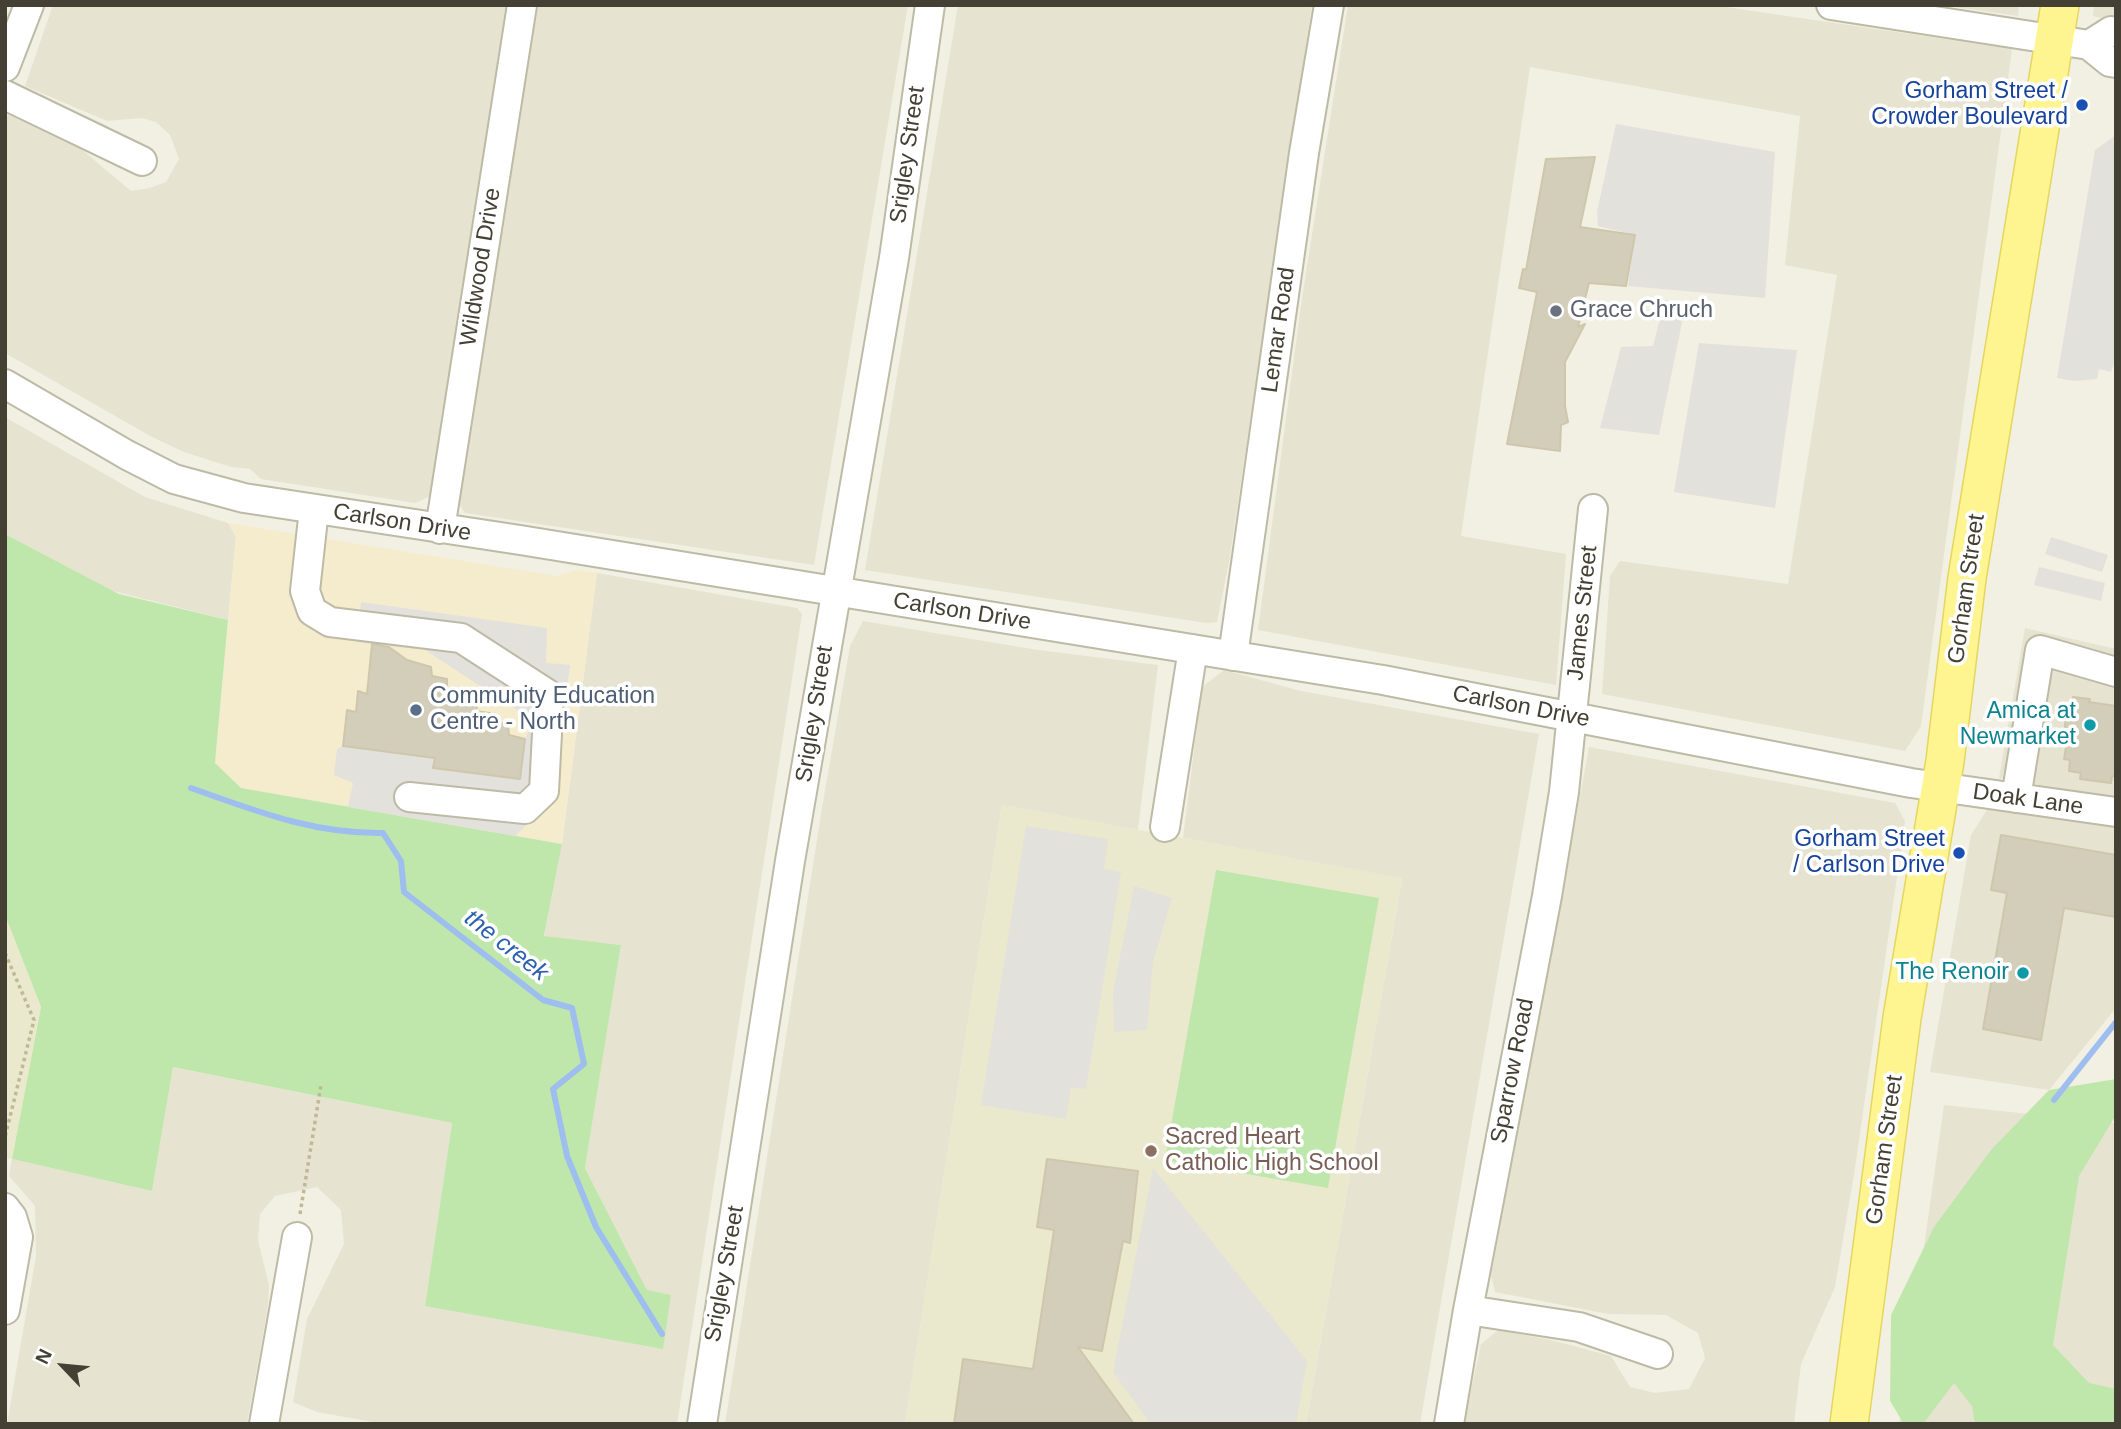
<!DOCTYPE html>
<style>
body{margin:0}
#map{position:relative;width:2121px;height:1429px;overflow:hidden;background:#f2f0e3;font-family:Arial,sans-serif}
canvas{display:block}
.frame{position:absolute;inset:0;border:7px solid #444033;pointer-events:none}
.north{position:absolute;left:28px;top:1331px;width:70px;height:70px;-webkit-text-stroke:5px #fff;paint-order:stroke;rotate:296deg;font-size:19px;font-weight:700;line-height:28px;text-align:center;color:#444033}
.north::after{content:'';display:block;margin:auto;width:24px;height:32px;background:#444033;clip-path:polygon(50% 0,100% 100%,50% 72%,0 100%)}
</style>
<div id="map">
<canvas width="2121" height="1429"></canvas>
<div class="frame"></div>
<div class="north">N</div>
</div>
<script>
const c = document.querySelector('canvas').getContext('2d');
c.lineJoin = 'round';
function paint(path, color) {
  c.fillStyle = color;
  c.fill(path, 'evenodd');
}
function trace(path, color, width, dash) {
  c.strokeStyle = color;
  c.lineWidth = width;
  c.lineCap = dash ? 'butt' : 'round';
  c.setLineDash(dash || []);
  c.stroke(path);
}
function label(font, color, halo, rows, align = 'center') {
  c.font = font + ' Arial,sans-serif';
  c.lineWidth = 7;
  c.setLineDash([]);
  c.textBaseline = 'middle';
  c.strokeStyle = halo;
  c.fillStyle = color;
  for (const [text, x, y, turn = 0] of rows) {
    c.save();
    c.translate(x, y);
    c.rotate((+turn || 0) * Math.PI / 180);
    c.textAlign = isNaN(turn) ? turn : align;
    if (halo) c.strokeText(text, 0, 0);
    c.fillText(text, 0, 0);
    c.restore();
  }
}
paint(new Path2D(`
 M53,5H507L431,496L415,503L261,479L250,469L231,467L184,452L152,437L5,353V120L11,110L67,137L131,191L150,188L166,182L179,159L170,135L156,122L142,118L107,121L25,86Z
 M536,5H908L814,565L465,513L456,500Z
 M958,5H1312L1229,562L1217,622L1206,623L865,570Z
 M1348,5H1712L2012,49L1921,726L1905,751L1602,694L1610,576L1620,561L1788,584L1837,275L1785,265L1800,116L1530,67L1461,536L1566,554L1556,685L1258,630L1301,305Z
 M1941,5H2019L2018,16Z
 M2094,5H2116V21L2093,16Z
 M5,417L145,497L228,523L236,536L228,620L113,591L5,534Z
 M597,573L797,608L802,614L677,1424H384L317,1412L293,1402L307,1319L344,1244L341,1210L317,1187L275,1196L260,1214L258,1240L269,1285L268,1306L247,1424H7L36,1256L35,1206L9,1176L12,1159L152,1191L173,1067L452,1123L425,1306L647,1290L585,1168L621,945L544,937L562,844Z
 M863,621L1038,650L1158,665L1138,830L1002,805L905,1424H725L822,808L850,646Z
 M2025,628L2116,649V798L1999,778Z
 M1224,670L1301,691L1539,734L1420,1424H1306L1402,879L1183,838L1202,687Z
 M1589,747L1895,803L1905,821L1855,1168L1835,1287L1801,1364L1794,1424H1464L1481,1344L1498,1330L1551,1340L1611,1356L1630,1387L1655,1393L1689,1389L1705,1358L1698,1333L1666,1315L1608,1314L1495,1292L1491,1275Z
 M1988,808L2116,827V1008L2049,1090L1930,1072L1971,835Z
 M1944,1105L2116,1123V1424H1899Z`), '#e6e3d1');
paint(new Path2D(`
 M228,523L557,576L577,570L597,573L562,844L241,788L215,764L236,537Z`), '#f5eccd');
paint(new Path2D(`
 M1002,805L1402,878L1306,1424H905Z
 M5,915L41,1007L12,1159L5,1157Z`), '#ebe9cd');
paint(new Path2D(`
 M5,534L119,594L228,620L215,763L241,788L562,844L544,936L621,945L585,1168L647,1290L671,1295L663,1349L425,1306L452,1123L173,1067L152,1191L12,1159L41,1007L5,915Z
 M1216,870L1379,898L1328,1188L1165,1160Z
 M2116,1079V1115L2079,1176L2053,1345L2089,1383L2116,1389V1424H1975L1972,1406L1954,1383L1923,1424H1904L1890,1401L1891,1315L1934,1227L1991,1150L2049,1090Z`), '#c0e7ab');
paint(new Path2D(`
 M1616,124L1775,152L1765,298L1628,286L1635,235L1598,226L1597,212Z
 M2116,135V357L2111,372L2099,369L2097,379L2074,381L2057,378L2095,150Z
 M1665,300L1686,303L1659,435L1600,428L1621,347L1653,346Z
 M1699,343L1797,350L1775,508L1674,492Z
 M2051,537L2108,555L2102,572L2045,554Z
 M2039,567L2105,583L2101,601L2034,585Z
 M361,602L547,628L546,663L570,665L557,762L545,807L515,836L348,807L353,783L334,775L337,749L343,746L435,758L434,768L520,779L525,739L534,721L425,650L356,642Z
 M1026,826L1108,839L1104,869L1121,872L1086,1089L1071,1088L1066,1119L981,1105Z
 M1134,886L1172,898L1153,962L1147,1030L1114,1032L1113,992Z
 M1153,1168L1307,1361L1296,1424H1151L1113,1372Z`), '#e2e1dc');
trace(new Path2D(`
 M191,788C256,811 313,834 383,833L401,861L404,892L543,1000L572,1008L584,1064L553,1089L567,1156L596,1227L662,1334
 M2054,1100L2116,1022`), '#9ebef0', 6);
const building = new Path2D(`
 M1595,157L1580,227L1635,235L1626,286L1589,283L1578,327L1585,324L1565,362V406L1568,422L1561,425L1560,451L1507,444L1537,292L1519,288L1523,269L1526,270L1546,159Z
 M372,644L389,647L407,660L431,667L432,676L447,679V688L463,690L462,699L478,702L476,711L496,714V722L508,725L509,735L525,739L520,779L433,768L435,758L343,746L347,710L356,712L358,691L367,694Z
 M2073,697L2090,699L2089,702L2116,706V776H2112L2111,783L2080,779L2081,773L2069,771L2070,760L2064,759L2067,742L2063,741L2067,709H2071Z
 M2001,835L2116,855V917L2064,908L2041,1040L1983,1029L2007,893L1991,890Z
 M1047,1159L1138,1171L1130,1243L1123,1241L1102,1351L1078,1347L1134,1424H954L963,1359L1033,1369L1054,1230L1037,1227Z`);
paint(building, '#d3ceb9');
trace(building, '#cec7ac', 2);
const minor = new Path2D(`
 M1831,5L2089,45L2110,62L2116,63
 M2089,45L2111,31L2116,32
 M5,67L29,5
 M5,95L142,161
 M5,384L127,455L174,479L244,498L520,540L1383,680L1911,783L2116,812
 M314,509L305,591L312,611L330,622L461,638L549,695L544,791L525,809L409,797
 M440,529L522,5
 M1233,656L1304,153L1329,5
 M2016,798L2040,650L2116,672
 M1165,827L1193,649
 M5,1208L12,1217L18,1237L5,1310
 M1468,1310L1579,1327L1658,1354
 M264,1424L297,1237
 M702,1424L790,861L894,258L930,5
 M1449,1424L1468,1310L1547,896L1564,792L1593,509`);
const major = new Path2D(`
 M1849,1424L1902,1018L1945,761L1967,578L2060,5`);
trace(minor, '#bdbaa6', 32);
trace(major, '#e4d660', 40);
trace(new Path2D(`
 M5,953L34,1020L5,1137
 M300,1214L321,1085`), '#bfb997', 3.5, [3.5, 3.5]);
trace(minor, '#fff', 28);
trace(major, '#fef590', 37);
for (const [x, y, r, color] of [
 [2082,105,7,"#1a4fb4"],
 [1556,311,7,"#6b7280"],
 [416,710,7,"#5c6f8a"],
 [2090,725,7,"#0f9aa8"],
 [1959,853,7,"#1a4fb4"],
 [2023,973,7,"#0f9aa8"],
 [1151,1151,7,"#8d6e63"]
]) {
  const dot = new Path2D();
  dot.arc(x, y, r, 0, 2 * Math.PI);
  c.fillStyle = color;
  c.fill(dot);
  trace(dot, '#fff', 2.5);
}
label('23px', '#164399', '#fff', [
 ["Gorham Street /",2068,92],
 ["Crowder Boulevard",2068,118],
 ["Gorham Street",1945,840],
 ["/ Carlson Drive",1945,866]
], 'right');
label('23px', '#444033', '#fff', [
 ["Srigley Street",908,155,-82],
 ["Wildwood Drive",481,267,-81],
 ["Lemar Road",1279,330,-82],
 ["Carlson Drive",402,523,9],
 ["Gorham Street",1967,589,-82],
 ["Carlson Drive",962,612,9],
 ["James Street",1583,613,-84],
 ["Carlson Drive",1521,707,11],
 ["Srigley Street",815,714,-81],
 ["Doak Lane",2028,800,8],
 ["Sparrow Road",1513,1071,-79],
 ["Gorham Street",1885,1150,-82],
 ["Srigley Street",725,1274,-80]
]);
label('23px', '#5b616d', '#fff', [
 ["Grace Chruch",1570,311]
], 'left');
label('23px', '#4e5e75', '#fff', [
 ["Community Education",430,697],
 ["Centre - North",430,723]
], 'left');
label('23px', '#0d838f', '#fff', [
 ["Amica at",2076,712],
 ["Newmarket",2076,738],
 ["The Renoir",2009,973]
], 'right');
label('23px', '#785e54', '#fff', [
 ["Sacred Heart",1165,1138],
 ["Catholic High School",1165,1164]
], 'left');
label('italic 24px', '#2d5faf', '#fff', [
 ["the creek",506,946,38]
]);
</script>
